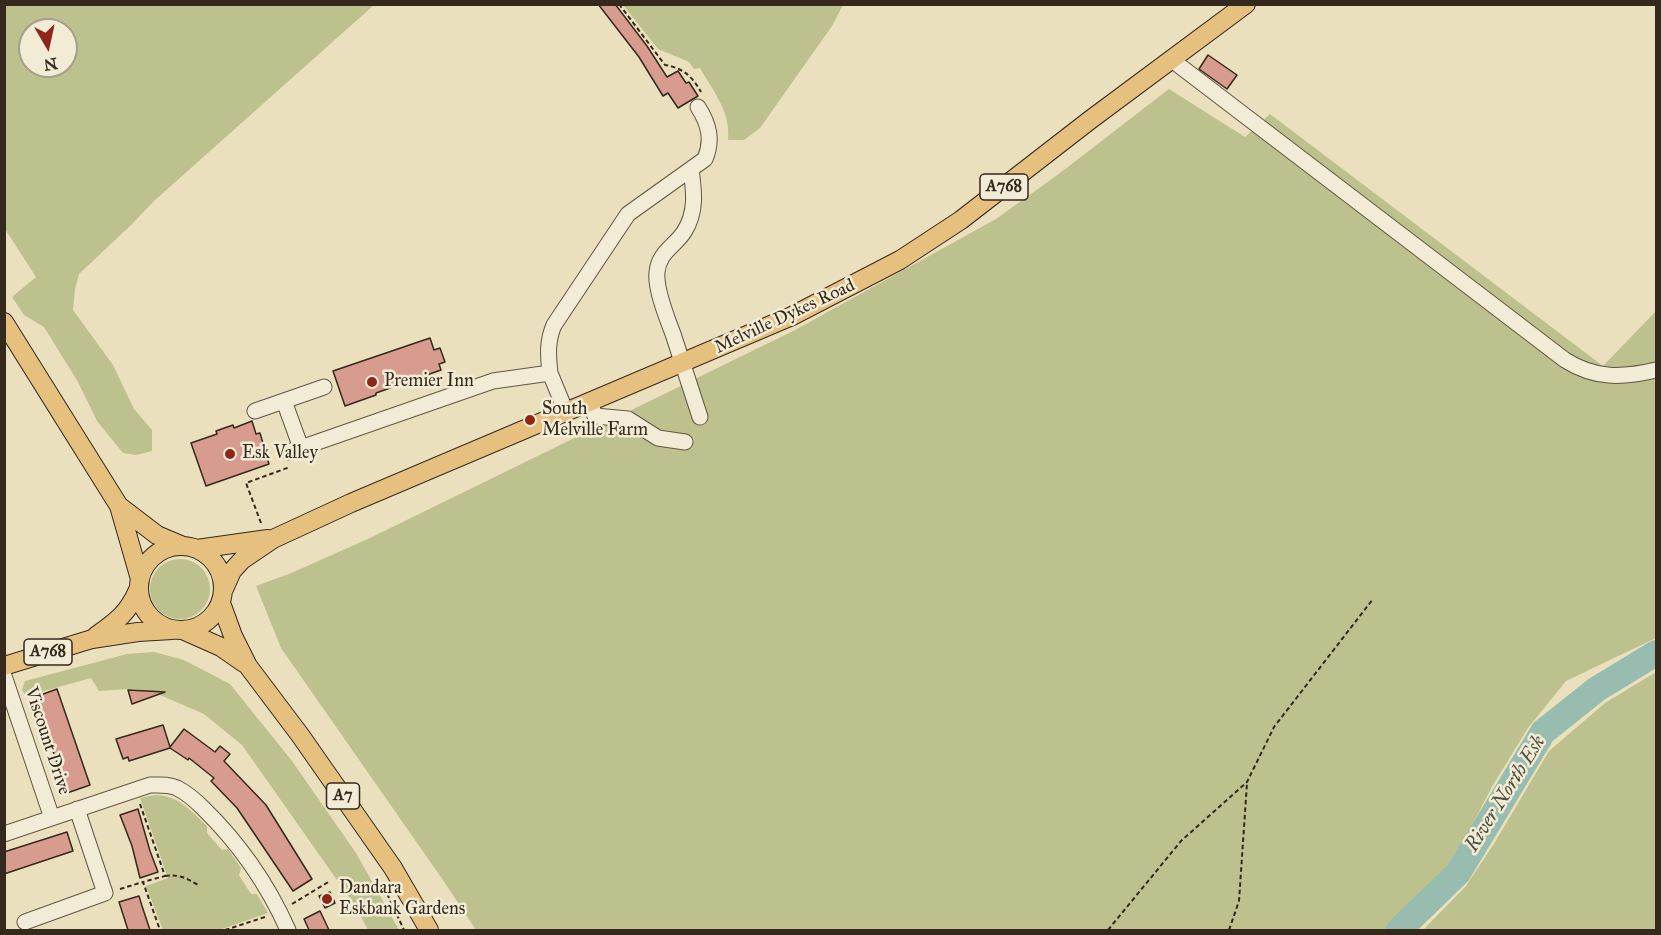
<!DOCTYPE html>
<style>
body{margin:0}
#map{position:relative;width:1661px;height:935px;overflow:hidden;background:#ebe0be;font-family:"IM FELL Great Primer",serif}
canvas{display:block}
.frame{position:absolute;inset:0;border:6px solid #35281c;pointer-events:none}
.north{position:absolute;left:18px;top:18px;width:60px;height:60px;box-sizing:border-box;background:#f2ebd5;border:2px solid #a69d8b;border-radius:50%;rotate:171deg;font-size:16px;font-weight:700;line-height:24px;text-align:center;color:#35281c}
.north::after{content:'';display:block;margin:auto;width:21px;height:27px;background:#8f2418;clip-path:polygon(50% 0,100% 100%,50% 72%,0 100%)}
</style>
<div id="map">
<canvas width="1661" height="935"></canvas>
<div class="frame"></div>
<div class="north">N</div>
</div>
<script>
const c = document.querySelector('canvas').getContext('2d');
c.lineJoin = 'round';
function paint(path, color) {
  c.fillStyle = color;
  c.fill(path, 'evenodd');
}
function trace(path, color, width, dash) {
  c.strokeStyle = color;
  c.lineWidth = width;
  c.lineCap = dash ? 'butt' : 'round';
  c.setLineDash(dash || []);
  c.stroke(path);
}
function label(font, color, halo, rows, align = 'center') {
  c.font = font + ' "IM FELL Great Primer",serif';
  c.lineWidth = 5;
  c.setLineDash([]);
  c.textBaseline = 'middle';
  c.strokeStyle = halo;
  c.fillStyle = color;
  for (const [text, x, y, turn = 0] of rows) {
    c.save();
    c.translate(x, y);
    c.rotate((+turn || 0) * Math.PI / 180);
    c.textAlign = isNaN(turn) ? turn : align;
    if (halo) c.strokeText(text, 0, 0);
    c.fillText(text, 0, 0);
    c.restore();
  }
}
paint(new Path2D(`
 M4,5H374L154,201L131,225L79,274L75,289L73,310L113,365L134,409L152,430V451L136,455L123,453L97,421L78,382L44,327L24,315L12,297L36,277L5,229ZM30,30H66V66H30Z
 M623,5H843L832,26L760,128L744,140H728C731,112 713,91 700,68L694,69L689,62L658,49Z
 M1169,89L1245,137L1270,114L1603,366L1656,311V638L1566,681L1528,728L1493,785L1448,871L1399,921L1386,930H476L445,883L281,648L256,586L289,574L370,538L795,330L996,219L1060,173Z
 M150 589a30 30 0 1 1 60 0a30 30 0 1 1-60 0Z
 M154,652L184,660L230,684L292,761L356,853L399,930H368L356,907L242,745L204,714L151,691L129,689L99,691L91,678L26,696L22,690L25,681L127,654Z
 M1656,672V930H1423L1466,886L1495,842L1549,751L1605,703Z
 M155,795C178,795 191,811 207,826V833L222,850L228,849L241,868L239,875L251,894H257L268,913L219,930H163L146,886L168,878L140,798Z`), '#bdc18d');
trace(new Path2D(`
 M1399,930L1458,873L1543,732L1597,689L1656,653`), '#98bdb0', 26);
const building = new Path2D(`
 M598,4H615L647,46L667,77L678,71L686,83L689,82L698,96L678,108L668,93L663,96L639,57Z
 M1208,55L1237,75L1227,89L1199,69Z
 M430,338L434,350L440,348L445,362L439,364L441,370L376,393V395L345,406L333,371Z
 M252,421L256,434L260,433L269,464L206,486L191,443L217,434L216,431L233,425L234,428Z
 M57,689L90,785L67,793L35,697Z
 M128,690L165,692L132,704Z
 M163,725L170,747L184,729L215,752L220,746L230,754L224,761L266,805L312,879L293,891L237,808L211,781L214,778L189,758L188,760L170,748L129,761L128,757L123,759L116,739Z
 M138,809L150,851L158,872L140,878L132,846L120,815Z
 M67,832L73,851L4,874V852Z
 M330,892L335,903L325,908L319,896Z
 M139,896L142,906L150,930H128L119,902Z
 M320,911L329,930H309L304,919Z`);
paint(building, '#d79c8e');
trace(building, '#35281c', 1.5);
const minor = new Path2D(`
 M1172,60L1565,360C1595,379 1622,378 1656,370
 M691,169C694,191 697,212 684,232C674,247 659,252 657,272C655,289 667,318 673,334C682,362 691,389 700,417
 M550,373C548,355 547,341 554,325L628,214L705,159C713,140 709,124 698,107
 M284,401L301,448
 M590,402L595,416L628,419L658,438L685,442
 M255,411L324,387
 M289,452L493,381L550,373L566,412
 M4,676L52,818
 M4,834L150,785C160,785 168,784 177,788C187,793 196,801 203,808C239,843 268,885 288,930
 M25,922L105,893L77,809`);
const major = new Path2D(`
 M4,322L119,506L140,579
 M119,506L157,535L183,546
 M139 588a42 42 0 1 1 84 0a42 42 0 1 1-84 0Z
 M197,549L268,539
 M224,589L232,571L242,560L273,539L351,503L792,316L900,260L961,220L1090,120L1246,4
 M221,603L233,636L248,666L300,735L393,868L429,930
 M185,631L221,647L244,663
 M96,636C117,621 128,613 138,590
 M4,666L92,639L138,632L172,630`);
trace(minor, '#625644', 17);
trace(major, '#35281c', 20);
trace(new Path2D(`
 M619,4L665,65C683,68 692,76 701,92
 M261,523L246,483L290,467
 M140,804L165,876L143,882L160,930
 M165,876C179,874 186,878 198,885
 M384,887L404,930
 M120,889L143,882
 M292,904L330,881
 M225,930L265,917
 M1108,930L1181,841L1247,782L1274,727L1373,599
 M1229,930L1239,901L1247,783`), '#35281c', 2, [4.5, 3]);
trace(minor, '#f2ebd5', 15);
trace(major, '#e6c07f', 18);
for (const [x, y, r, color] of [
 [372,382,6,"#8f2418"],
 [530,420,6,"#8f2418"],
 [230,454,6,"#8f2418"],
 [327,899,6,"#8f2418"]
]) {
  const dot = new Path2D();
  dot.arc(x, y, r, 0, 2 * Math.PI);
  c.fillStyle = color;
  c.fill(dot);
  trace(dot, '#f2ebd5', 2);
}
for (const [x, y, w] of [
 [1004,187,48],
 [48,652,48],
 [343,796,33]
]) {
  const box = new Path2D();
  box.roundRect(x - w / 2, y - 13, w, 26, 4.5);
  c.fillStyle = '#f2ebd5';
  c.fill(box);
  trace(box, '#35281c', 1.5);
}
label('bold 16px', '#35281c', null, [
 ["A768",1004,187],
 ["A768",48,652],
 ["A7",343,796]
]);
label('18px', '#35281c', '#f2ebd5', [
 ["Melville Dykes Road",785,317,-25],
 ["Viscount Drive",47,741,72]
]);
label('18px', '#35281c', '#f2ebd5', [
 ["Premier Inn",384,382],
 ["South",542,410],
 ["Melville Farm",542,431],
 ["Esk Valley",242,454],
 ["Dandara",339,889],
 ["Eskbank Gardens",339,910]
], 'left');
label('italic 20px', '#4e4d41', '#f2ebd5', [
 ["River North Esk",1506,794,-58]
]);
</script>
